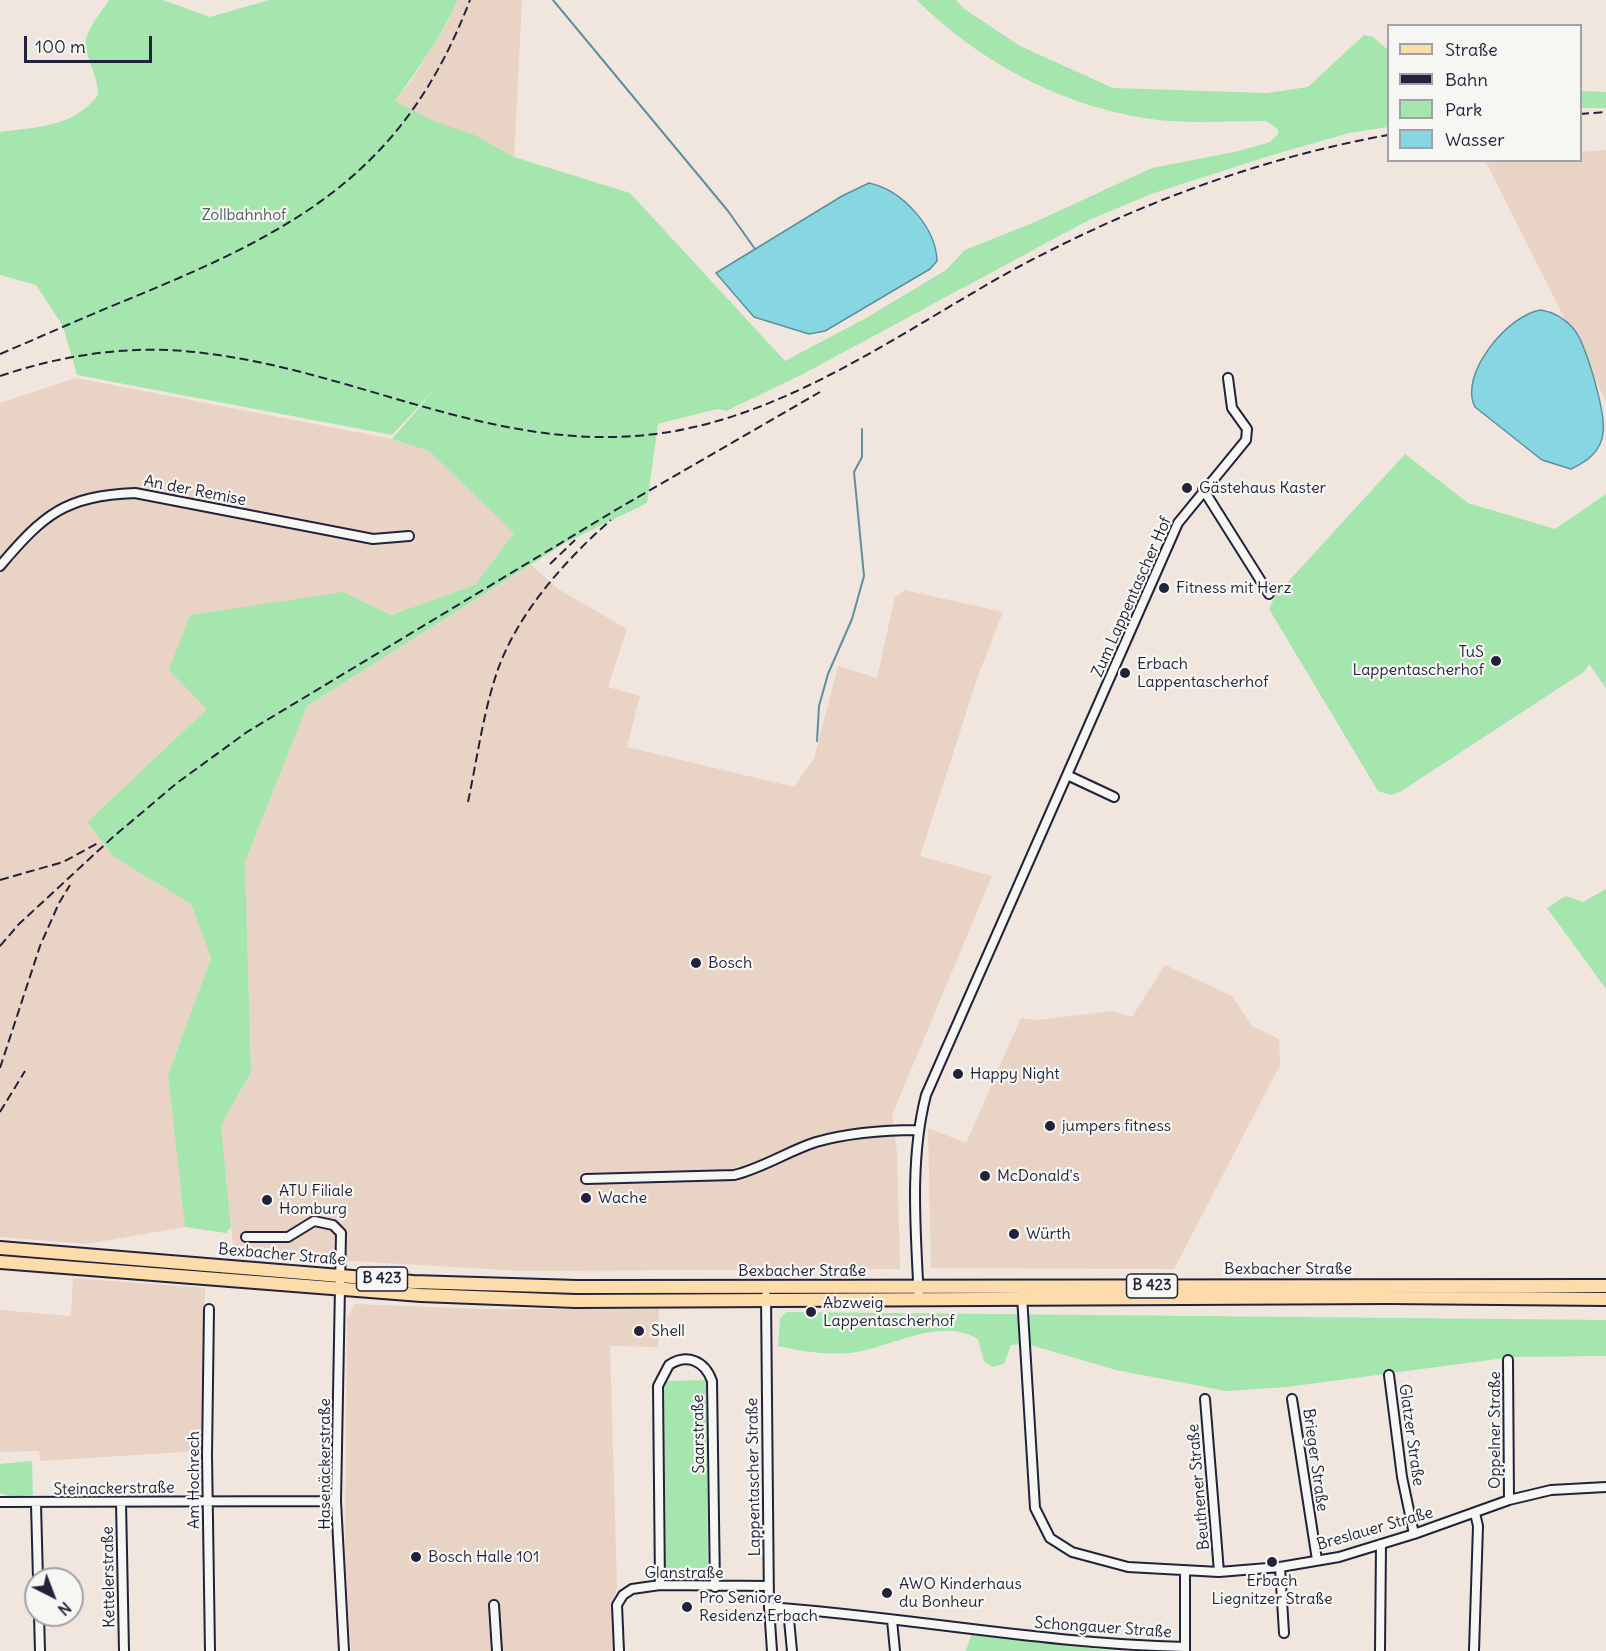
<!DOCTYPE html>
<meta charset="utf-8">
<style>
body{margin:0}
#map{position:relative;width:1606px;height:1651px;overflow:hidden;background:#f0e6de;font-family:Delius,sans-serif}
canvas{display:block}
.legend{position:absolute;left:1387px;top:24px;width:195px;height:138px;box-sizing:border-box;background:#f6f6f2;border:2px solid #a1a1a9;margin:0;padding:8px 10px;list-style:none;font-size:18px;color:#22223b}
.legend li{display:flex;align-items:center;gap:12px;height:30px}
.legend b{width:30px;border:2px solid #a1a1a9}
.north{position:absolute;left:24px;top:1567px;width:60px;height:60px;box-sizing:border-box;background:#f6f6f2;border:2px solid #a1a1a9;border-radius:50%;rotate:138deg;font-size:16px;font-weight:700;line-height:24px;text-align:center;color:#22223b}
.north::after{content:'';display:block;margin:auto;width:21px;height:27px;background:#22223b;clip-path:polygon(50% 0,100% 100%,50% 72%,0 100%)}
.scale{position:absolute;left:24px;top:36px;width:128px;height:27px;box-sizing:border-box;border:3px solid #22223b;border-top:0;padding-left:8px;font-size:18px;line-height:21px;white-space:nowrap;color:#22223b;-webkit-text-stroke:4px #f6f6f2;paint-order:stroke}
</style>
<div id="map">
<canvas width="1606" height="1651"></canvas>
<ul class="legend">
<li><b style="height:8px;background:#fddcac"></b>Straße</li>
<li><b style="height:8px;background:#22223b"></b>Bahn</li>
<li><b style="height:16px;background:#a5e5ae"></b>Park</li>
<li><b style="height:16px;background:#86d7e1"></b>Wasser</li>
</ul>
<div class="north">N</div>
<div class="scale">100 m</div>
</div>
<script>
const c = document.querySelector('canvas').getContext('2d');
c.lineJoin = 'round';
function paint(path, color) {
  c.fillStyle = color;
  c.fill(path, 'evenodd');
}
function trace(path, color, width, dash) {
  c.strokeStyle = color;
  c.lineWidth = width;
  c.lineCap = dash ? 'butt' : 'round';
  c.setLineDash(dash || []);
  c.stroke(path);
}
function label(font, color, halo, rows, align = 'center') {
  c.font = font + ' Delius,sans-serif';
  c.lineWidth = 4.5;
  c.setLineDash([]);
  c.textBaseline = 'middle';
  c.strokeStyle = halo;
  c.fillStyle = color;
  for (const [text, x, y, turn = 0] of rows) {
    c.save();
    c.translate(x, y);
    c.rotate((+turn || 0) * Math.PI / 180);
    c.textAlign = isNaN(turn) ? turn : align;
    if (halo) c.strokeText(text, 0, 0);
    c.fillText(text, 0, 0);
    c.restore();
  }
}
paint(new Path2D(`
 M458,0H522L514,157L477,136L433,125L395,101L412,80L448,22Z
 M1606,150V401L1486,162L1580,160L1581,152Z
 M76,378L392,439L429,451L514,533L475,585L391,615L343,592L207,709L87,822L114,857L191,904L211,958L168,1075L185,1227L87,1244L0,1237V403Z
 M531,565L558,589L627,629L608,687L640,696L627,747L794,787L814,758L838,666L877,678L895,597L905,590L1003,612L978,676L920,856L992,876L892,1115L897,1152L900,1269L520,1271L234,1254L221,1125L251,1072L245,862L307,706Z
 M1165,965L1232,996L1252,1026L1279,1039L1280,1065L1174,1269L931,1268L928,1128L966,1143L1021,1018L1038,1020L1112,1011L1132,1017Z
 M73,1278L205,1288L201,1451L40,1461L39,1451L0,1452V1310L71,1316Z
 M355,1304L482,1309H659L658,1347L610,1346L617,1587L613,1607L615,1651H351L345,1555L347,1317Z`), '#e9d3c5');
paint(new Path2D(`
 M109,0H163L210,17L269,0H458C441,37 418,69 395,101L431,120L477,136L514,157L630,193L785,361L866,318L946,270L965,250L1035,222L1152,168L1239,151L1270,142L1278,134V129L1266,121C1234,121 1201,123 1169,121C1075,113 983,66 917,0H956L963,8L1020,46L1113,88L1267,93L1308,87L1364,35L1373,37L1388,50V127L1349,133L1269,156L1151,194L1087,221L803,374L726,411L718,409L658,424L647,503L565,543L307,706L245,862L251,1072L221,1125L231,1227L226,1233L185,1227L168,1075L211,958L191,904L114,857L87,822L207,709L169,670L190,615L343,592L391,615L475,585L514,533L429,451L392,439L437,387L392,435L77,375L63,326L36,285L0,275V132C37,127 74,127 98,95C98,77 89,65 86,48C83,32 101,13 109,0Z
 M1581,91L1606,92V108H1581Z
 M1405,454L1468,503L1555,529L1606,494V688L1589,664L1585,671L1400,792L1391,795L1378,791L1269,609L1275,596Z
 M1606,889V989L1547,908L1566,896L1583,902Z
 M786,1312L1606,1320V1356L1512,1357L1287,1387L1226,1391L1116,1370L1027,1344L1011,1345L1004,1364L993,1367L984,1362L978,1339C941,1317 895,1345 857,1352C831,1356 804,1352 778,1346L780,1319Z
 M706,1380L708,1570H666L664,1381Z
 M32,1461L33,1495L10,1497L0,1493V1464Z
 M971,1635L1115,1651H966Z`), '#a5e5ae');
const water = new Path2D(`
 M869,183C902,190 936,227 937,261L930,269L825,331L809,334L754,317L716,273L842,196Z
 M1541,310C1553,312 1565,319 1573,328C1586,343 1606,413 1603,433C1601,452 1586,462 1571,469L1542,460L1475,407C1458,374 1509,314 1541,310Z`);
paint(water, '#86d7e1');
trace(water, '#5e8f9f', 1.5);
trace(new Path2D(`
 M553,0L728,211L755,249
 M817,741L819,706L828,674L852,619L864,576L854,472L862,457V429`), '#5e8f9f', 2);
const minor = new Path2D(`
 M1203,489L1269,594
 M0,566C44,514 65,496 135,493L373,539L409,536
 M1067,775L1114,797
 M586,1179L734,1175C763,1168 788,1151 816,1142C848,1133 886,1130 918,1130
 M246,1237H288L314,1221L333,1225L341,1233L336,1501L344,1651
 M766,1296L769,1607L772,1651
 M1022,1296L1035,1508L1050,1538L1072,1552L1128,1567L1219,1572L1280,1567L1339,1557L1414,1534L1509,1500L1551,1490L1606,1487
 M919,1301C916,1234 909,1161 926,1095L1178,523L1246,440L1247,429L1232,408L1228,378
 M209,1309L207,1455L210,1651
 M1508,1360L1509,1500
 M1389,1375L1402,1477L1414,1534
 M1205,1399L1219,1572
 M1292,1399L1317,1560
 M0,1502L336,1501
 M121,1502L124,1651
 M36,1504L38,1579
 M1280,1567L1284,1633
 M1185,1572V1651
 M660,1585L658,1386L669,1365C687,1353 705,1361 712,1381L715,1587
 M494,1605L497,1651
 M769,1607C908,1617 1045,1644 1185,1647
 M788,1609L792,1651
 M39,1615L40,1651
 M892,1620L895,1651
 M619,1651L617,1605L623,1595L632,1589L660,1585L769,1586
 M1380,1651L1381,1544
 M1474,1651L1478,1526L1475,1513`);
const primary = new Path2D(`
 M0,1248L413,1282L577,1287L1606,1286
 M0,1262L421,1295L575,1301L1389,1297L1606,1299`);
trace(minor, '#22223b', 12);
trace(primary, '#22223b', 16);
trace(minor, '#f6f6f2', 8);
trace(primary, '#fddcac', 12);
trace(new Path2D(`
 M1580,114L1606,112
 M0,354C45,335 89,315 134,297C296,230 404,173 470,0
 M0,376C65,354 135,344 203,353C350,370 484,447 635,436C778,426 900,331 1022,265C1137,204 1260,158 1388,135
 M550,564L575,540
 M468,802C477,759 483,714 497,672C517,614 565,560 611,520
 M0,880L63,862L100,842
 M0,946L19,924L113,837L177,783L247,732L619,508L820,392
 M0,1068L40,946L59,903L70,885
 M0,1112L25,1071`), '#22223b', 2, [9, 4.5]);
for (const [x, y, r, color] of [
 [1187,488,6,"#22223b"],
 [1164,588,6,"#22223b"],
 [1496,661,6,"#22223b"],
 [1125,673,6,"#22223b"],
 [696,963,6,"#22223b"],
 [958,1074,6,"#22223b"],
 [1050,1126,6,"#22223b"],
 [985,1176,6,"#22223b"],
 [586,1198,6,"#22223b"],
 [267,1200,6,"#22223b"],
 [1014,1234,6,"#22223b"],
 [811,1312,6,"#22223b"],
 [639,1331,6,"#22223b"],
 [416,1557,6,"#22223b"],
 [1272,1562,6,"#22223b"],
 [887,1593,6,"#22223b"],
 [687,1607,6,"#22223b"]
]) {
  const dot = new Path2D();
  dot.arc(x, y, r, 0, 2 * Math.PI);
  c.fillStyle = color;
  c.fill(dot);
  trace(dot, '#f6f6f2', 2);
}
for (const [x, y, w] of [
 [382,1279,51],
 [1152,1286,51]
]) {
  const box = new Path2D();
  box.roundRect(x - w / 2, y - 12, w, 24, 4.5);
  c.fillStyle = '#f6f6f2';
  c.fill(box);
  trace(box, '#22223b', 1.5);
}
label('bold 15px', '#22223b', null, [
 ["B 423",382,1279],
 ["B 423",1152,1286]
]);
label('16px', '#495c5e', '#f6f6f2', [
 ["Zollbahnhof",244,215]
]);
label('16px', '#22223b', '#f6f6f2', [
 ["Gästehaus Kaster",1199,488],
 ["Fitness mit Herz",1176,588],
 ["TuS",1484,652,"right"],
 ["Lappentascherhof",1484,670,"right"],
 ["Erbach",1137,664],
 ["Lappentascherhof",1137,682],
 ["Bosch",708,963],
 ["Happy Night",970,1074],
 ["jumpers fitness",1062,1126],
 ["McDonald's",997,1176],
 ["ATU Filiale",279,1191],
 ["Homburg",279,1209],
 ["Wache",598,1198],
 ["Würth",1026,1234],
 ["Abzweig",823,1303],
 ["Lappentascherhof",823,1321],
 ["Shell",651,1331],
 ["Bosch Halle 101",428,1557],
 ["Erbach",1272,1581,"center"],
 ["Liegnitzer Straße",1272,1599,"center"],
 ["AWO Kinderhaus",899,1584],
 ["du Bonheur",899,1602],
 ["Pro Seniore",699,1598],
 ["Residenz Erbach",699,1616]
], 'left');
label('16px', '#22223b', '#f6f6f2', [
 ["An der Remise",195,491,11],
 ["Zum Lappentascher Hof",1132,597,-66],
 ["Bexbacher Straße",282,1255,5],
 ["Bexbacher Straße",1288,1269],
 ["Bexbacher Straße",802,1271],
 ["Oppelner Straße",1495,1430,-90],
 ["Saarstraße",699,1434,-91],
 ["Glatzer Straße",1411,1435,82],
 ["Brieger Straße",1315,1460,82],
 ["Hasenäckerstraße",325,1464,-90],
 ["Lappentascher Straße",754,1477,-91],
 ["Am Hochrech",194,1480,-90],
 ["Beuthener Straße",1199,1487,-95],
 ["Steinackerstraße",114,1489,-1],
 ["Breslauer Straße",1375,1529,-16],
 ["Glanstraße",684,1573],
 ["Kettelerstraße",109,1577,-91],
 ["Schongauer Straße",1103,1628,4]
]);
</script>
